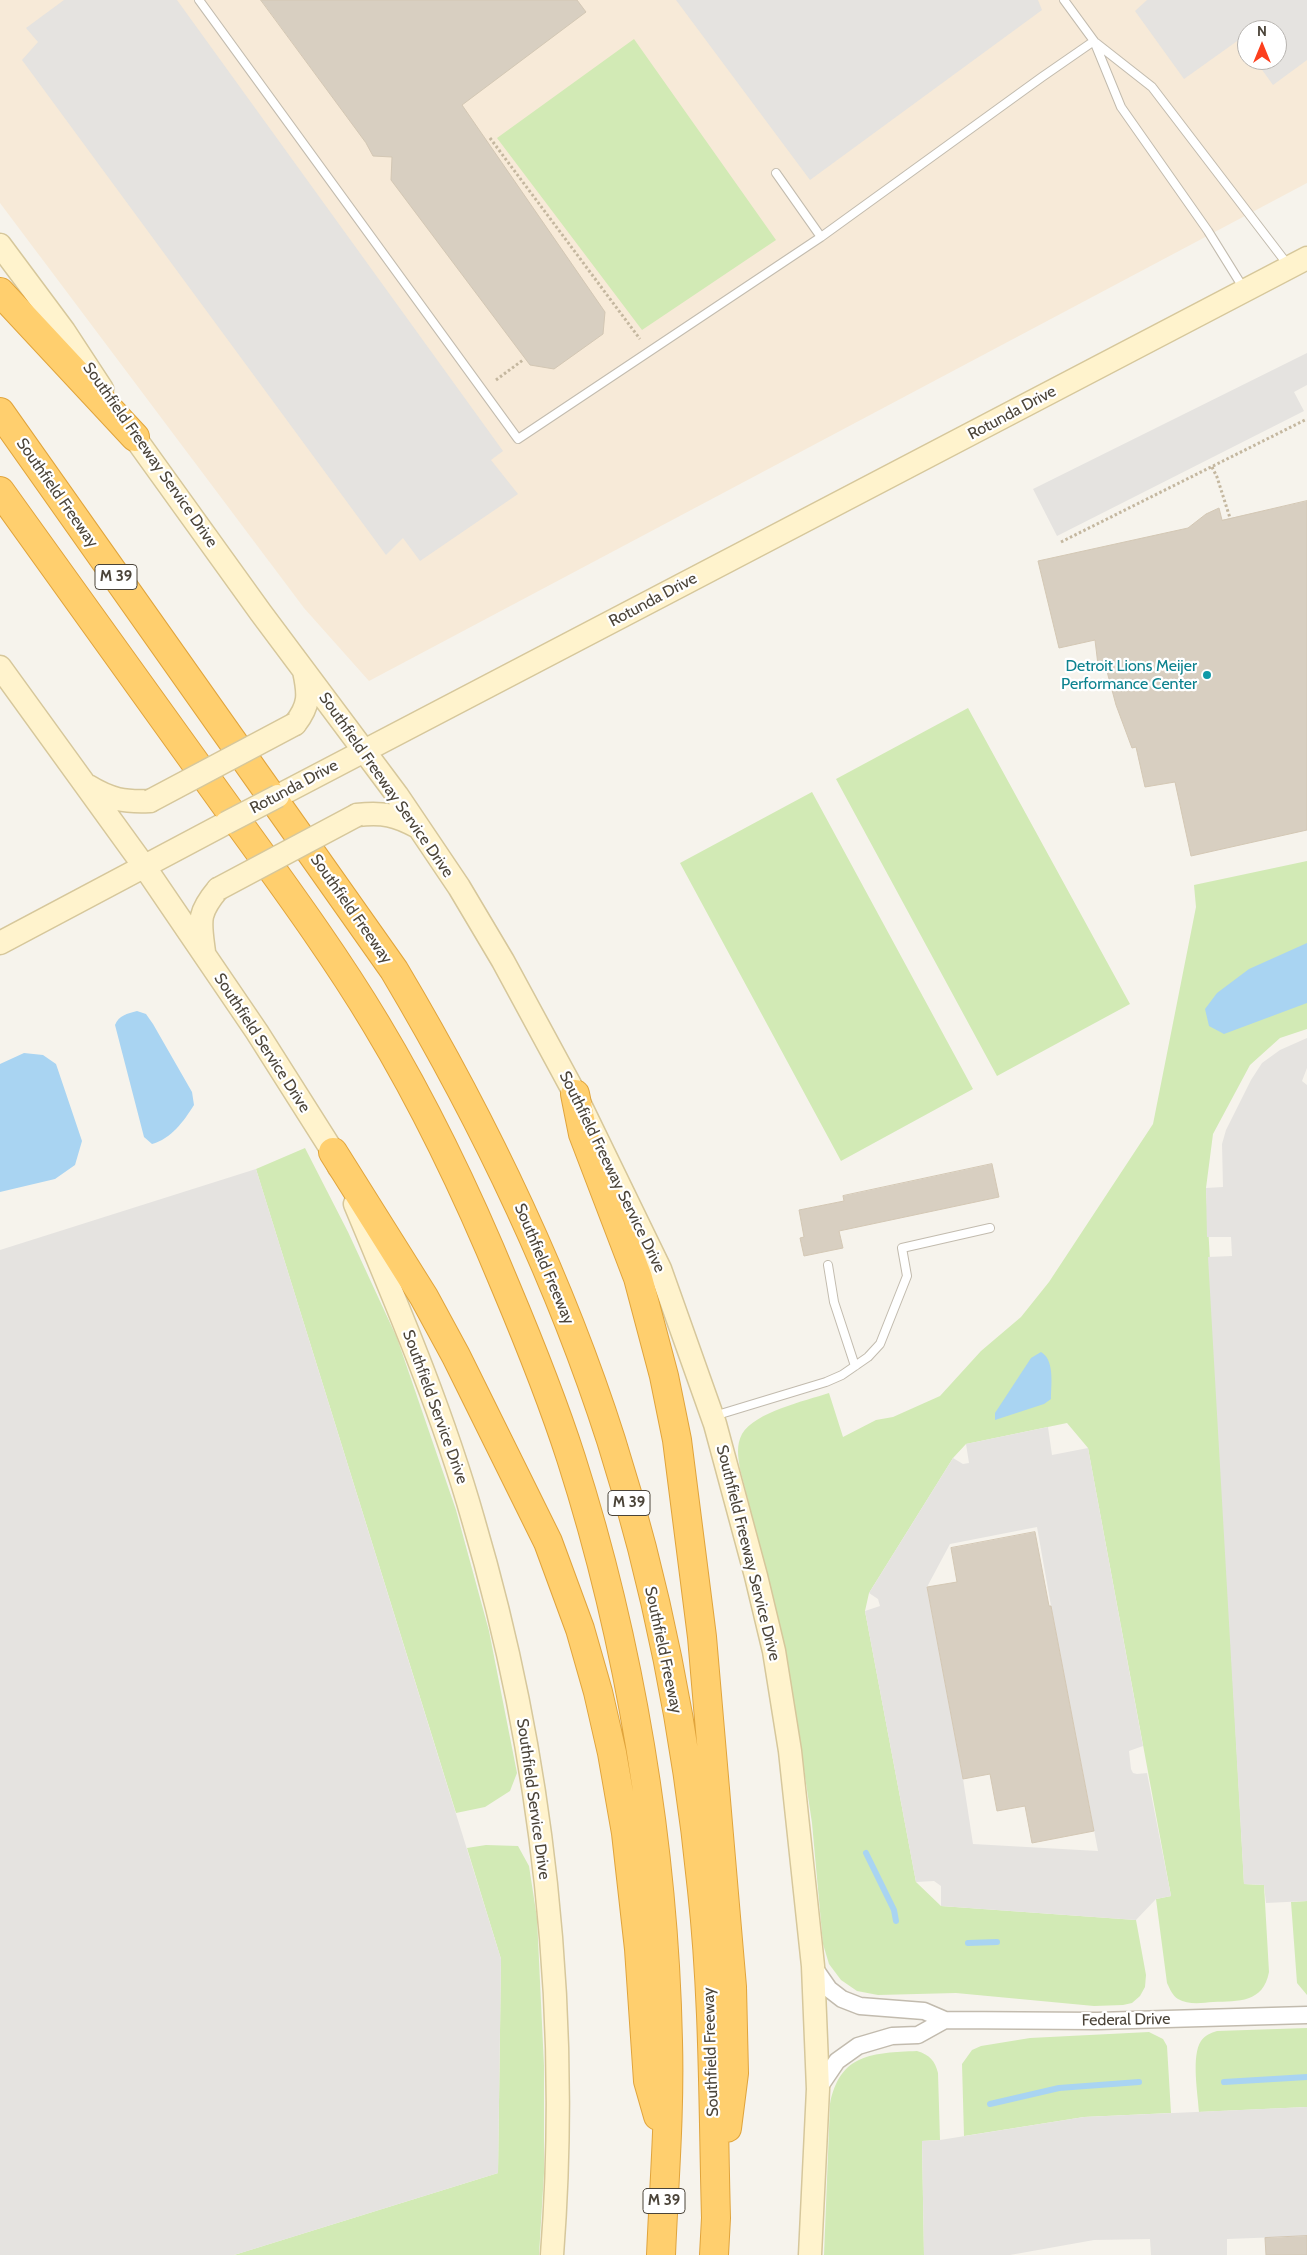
<!DOCTYPE html>
<style>
body{margin:0}
#map{position:relative;width:1307px;height:2255px;overflow:hidden;background:#f6f3ec;font-family:Cabin,sans-serif}
canvas{display:block}
.north{position:absolute;left:1237px;top:20px;width:50px;height:50px;box-sizing:border-box;background:#fff;border:1px solid #b7b4b0;border-radius:50%;rotate:0deg;font-size:14px;font-weight:700;line-height:20px;text-align:center;color:#4b4439}
.north::after{content:'';display:block;margin:auto;width:18px;height:22px;background:#fc3f1d;clip-path:polygon(50% 0,100% 100%,50% 72%,0 100%)}
</style>
<div id="map">
<canvas width="1307" height="2255"></canvas>
<div class="north">N</div>
</div>
<script>
const c = document.querySelector('canvas').getContext('2d');
c.lineJoin = 'round';
function paint(path, color) {
  c.fillStyle = color;
  c.fill(path, 'evenodd');
}
function trace(path, color, width, dash) {
  c.strokeStyle = color;
  c.lineWidth = width;
  c.lineCap = dash ? 'butt' : 'round';
  c.setLineDash(dash || []);
  c.stroke(path);
}
function label(font, color, halo, rows, align = 'center') {
  c.font = font + ' Cabin,sans-serif';
  c.lineWidth = 4.5;
  c.setLineDash([]);
  c.textBaseline = 'middle';
  c.strokeStyle = halo;
  c.fillStyle = color;
  for (const [text, x, y, turn = 0] of rows) {
    c.save();
    c.translate(x, y);
    c.rotate((+turn || 0) * Math.PI / 180);
    c.textAlign = isNaN(turn) ? turn : align;
    if (halo) c.strokeText(text, 0, 0);
    c.fillText(text, 0, 0);
    c.restore();
  }
}
paint(new Path2D(`
 M0,0H1307V183L369,681L304,608L0,203ZM1247,30H1277V60H1247Z`), '#f7ead8');
paint(new Path2D(`
 M634,39L776,240L642,330L497,138Z
 M968,708L1130,1004L997,1076L836,779Z
 M812,792L973,1089L841,1161L680,863Z
 M1307,861V1029L1280,1038L1250,1065L1213,1134L1206,1188L1244,1884L1264,1885L1269,1972C1263,2003 1239,2001 1213,2002C1202,2003 1188,2005 1178,1999C1172,1995 1170,1989 1167,1983L1156,1899L1171,1896L1088,1448L1067,1423L966,1444L953,1458L869,1593L865,1611L916,1882L941,1906L1136,1920L1146,1975L1145,1987L1140,1996L1132,2003L1123,2005L1094,2006L956,1993L878,1995L857,1991L841,1980L829,1964L823,1944L812,1823L794,1703L770,1585L740,1469C738,1457 736,1445 742,1434C755,1412 805,1401 829,1393L843,1437L876,1420L893,1417L940,1396L981,1351L1021,1317L1049,1282L1153,1124L1196,907L1194,885Z
 M305,1148L348,1232L397,1338L456,1510L489,1631L517,1773L510,1791L485,1807L456,1813L256,1169Z
 M486,1845L518,1846L529,1866L537,1918L544,2066V2173L539,2255H234L498,2173L501,1959L467,1848Z
 M1307,1901V1995L1297,1983L1291,1902Z
 M1307,2028V2107L1199,2112C1198,2094 1191,2056 1201,2041C1205,2035 1211,2033 1217,2031Z
 M1149,2032L1163,2039L1167,2046L1171,2113L1084,2117L964,2136L962,2064L972,2050L981,2046L1030,2038Z
 M917,2051C930,2055 935,2061 938,2073L940,2140L922,2141L924,2255H824L830,2104C840,2053 873,2053 917,2051Z`), '#d2eab5');
paint(new Path2D(`
 M64,0H177L503,451L491,460L518,494L420,561L403,538L386,555L22,60L38,42L26,28Z
 M676,0H1038L1042,10L810,180Z
 M1147,0H1307V60L1273,85L1255,60H1277V30H1247V49L1240,39L1184,79L1135,11Z
 M1307,353V385L1294,392L1304,411L1057,536L1033,489Z
 M1307,1038V1068L1302,1081L1307,1085V1901L1266,1903L1264,1885L1244,1884L1208,1257L1232,1256L1231,1237H1207L1206,1188L1223,1187L1222,1144L1226,1130L1251,1080L1262,1063L1280,1050Z
 M256,1169L501,1959L498,2173L234,2255H0V1250Z
 M1048,1427L1052,1455L1088,1448L1143,1746L1129,1751L1131,1769L1133,1773L1137,1774L1147,1773L1171,1896L1156,1899L1136,1920L941,1906V1886L934,1881L916,1882L865,1611L880,1606L878,1599L869,1593L953,1458L963,1464L969,1463L966,1444ZM1037,1527L1051,1606L1098,1851L973,1844L963,1779L927,1587L950,1544Z
 M1307,2107V2236L1227,2239V2255H1151L1150,2239L1094,2240L1010,2255H924L922,2141L940,2140L1084,2117Z`), '#e5e3e0');
paint(new Path2D(`
 M1307,943V1003L1224,1034L1209,1026L1205,1009L1217,993L1249,969Z
 M137,1011L146,1014L153,1024L192,1092L194,1105C184,1121 171,1139 152,1144L144,1137L115,1025C119,1015 127,1014 137,1011Z
 M24,1053L43,1055L56,1064L82,1141L75,1165L55,1179L0,1192V1064Z
 M1041,1352C1055,1360 1051,1385 1051,1399L1044,1404L995,1420V1413L1031,1358Z`), '#a9d4f2');
trace(new Path2D(`
 M866,1853L894,1910L896,1921
 M968,1943L997,1942
 M1224,2082L1307,2077
 M990,2104L1059,2088L1139,2082`), '#a9d4f2', 6);
const building = new Path2D(`
 M261,0H577L586,12L462,105L605,312L603,334L554,369L530,365L391,180L392,157L373,156L366,143Z
 M1307,501V830L1191,856L1175,782L1145,787L1136,747L1132,748L1116,705L1105,664L1098,665L1095,640L1059,648L1038,561L1188,528L1206,514L1219,508L1222,520Z
 M992,1164L999,1197L839,1231L843,1248L804,1256L800,1238L804,1237L799,1210L844,1201L843,1196Z
 M1035,1532L1049,1606H1051L1094,1831L1032,1843L1025,1806L997,1811L990,1774L963,1779L927,1587L957,1582L951,1548Z
 M1307,2236V2255H1266L1265,2238Z`);
paint(building, '#d8cfc1');
trace(building, '#d3c7b4', 1);
const service = new Path2D(`
 M199,0L518,439L821,237L1042,77L1094,41
 M1064,0L1094,41L1121,107L1208,231L1244,289
 M1096,43L1152,87L1288,265
 M776,173L821,237
 M828,1265L834,1302L855,1366
 M714,1416L826,1382L842,1375L868,1357L880,1344L907,1276L902,1248L990,1228`);
const minor = new Path2D(`
 M813,1966L829,1989L842,1999L860,2006L924,2011L945,2020L1097,2021L1307,2015
 M818,2089L837,2061L858,2046L892,2036L918,2035L945,2020`);
const secondary = new Path2D(`
 M0,245L64,331L102,389
 M125,424L261,613L397,795L459,887L503,961L575,1094L660,1269L715,1424L756,1576L774,1651L790,1751L813,1966L818,2089L810,2255
 M0,667L144,866L257,1032L333,1152L339,1167
 M295,724C310,705 309,694 304,671
 M88,786C111,800 124,802 150,801
 M278,796L1307,258
 M357,815C383,812 396,815 418,827
 M0,943L226,823
 M204,952C200,921 197,914 218,889
 M355,1204C398,1307 442,1410 473,1519C543,1756 571,2008 552,2255`);
const motorway = new Path2D(`
 M0,292L135,437
 M0,412L394,970C482,1118 558,1275 611,1440C657,1585 687,1739 702,1890C714,1999 713,2109 716,2218L714,2255
 M0,491C76,597 152,702 227,807C278,878 331,949 376,1024C426,1107 468,1195 505,1285C529,1342 552,1399 571,1458C630,1642 664,1848 668,2041C670,2112 664,2184 661,2255
 M575,1094L583,1134L638,1278L664,1376L677,1440L702,1637L732,1987L734,2073L727,2128
 M333,1152L424,1297L456,1356L548,1542L580,1629L598,1692L612,1753L626,1833L639,1949L648,2081L658,2116`);
trace(service, '#c2bbae', 10);
trace(minor, '#c2bbae', 19);
trace(secondary, '#d6c79b', 25);
trace(motorway, '#e0a43c', 30);
trace(new Path2D(`
 M490,138L640,339
 M496,380L523,360
 M1212,467L1217,477L1230,518
 M1061,542L1307,419`), '#c4b79f', 3, [2.5, 2.5]);
trace(service, '#fff', 8);
trace(minor, '#fff', 16);
trace(secondary, '#fff3cd', 22);
trace(motorway, '#ffcf6e', 28);
const secondaryBridge = new Path2D(`
 M150,801L295,724
 M226,823L278,796
 M218,889L357,815`);
trace(secondaryBridge, '#d6c79b', 25, []);
trace(secondaryBridge, '#fff3cd', 22);
for (const [x, y, r, color] of [
 [1207,675,5,"#0f9aa8"]
]) {
  const dot = new Path2D();
  dot.arc(x, y, r, 0, 2 * Math.PI);
  c.fillStyle = color;
  c.fill(dot);
  trace(dot, '#fff', 2);
}
for (const [x, y, w] of [
 [116,577,42],
 [629,1503,42],
 [664,2201,42]
]) {
  const box = new Path2D();
  box.roundRect(x - w / 2, y - 12.5, w, 25, 4);
  c.fillStyle = '#fff';
  c.fill(box);
  trace(box, '#4b4439', 1);
}
label('bold 15px', '#4b4439', null, [
 ["M 39",116,577],
 ["M 39",629,1503],
 ["M 39",664,2201]
]);
label('16px', '#4b4439', '#fff', [
 ["Rotunda Drive",1012,413,-28],
 ["Southfield Freeway Service Drive",150,455,55],
 ["Southfield Freeway",57,493,55],
 ["Rotunda Drive",653,600,-28],
 ["Southfield Freeway Service Drive",386,785,55],
 ["Rotunda Drive",294,787,-28],
 ["Southfield Freeway",351,909,55],
 ["Southfield Service Drive",262,1043,57],
 ["Southfield Freeway Service Drive",612,1172,64],
 ["Southfield Freeway",544,1264,67],
 ["Southfield Service Drive",435,1407,70],
 ["Southfield Freeway Service Drive",748,1553,76],
 ["Southfield Freeway",663,1650,78],
 ["Southfield Service Drive",533,1799,82],
 ["Federal Drive",1126,2020,-1],
 ["Southfield Freeway",711,2052,-92]
]);
label('16px', '#0d838f', '#fff', [
 ["Detroit Lions Meijer",1197,666],
 ["Performance Center",1197,684]
], 'right');
</script>
